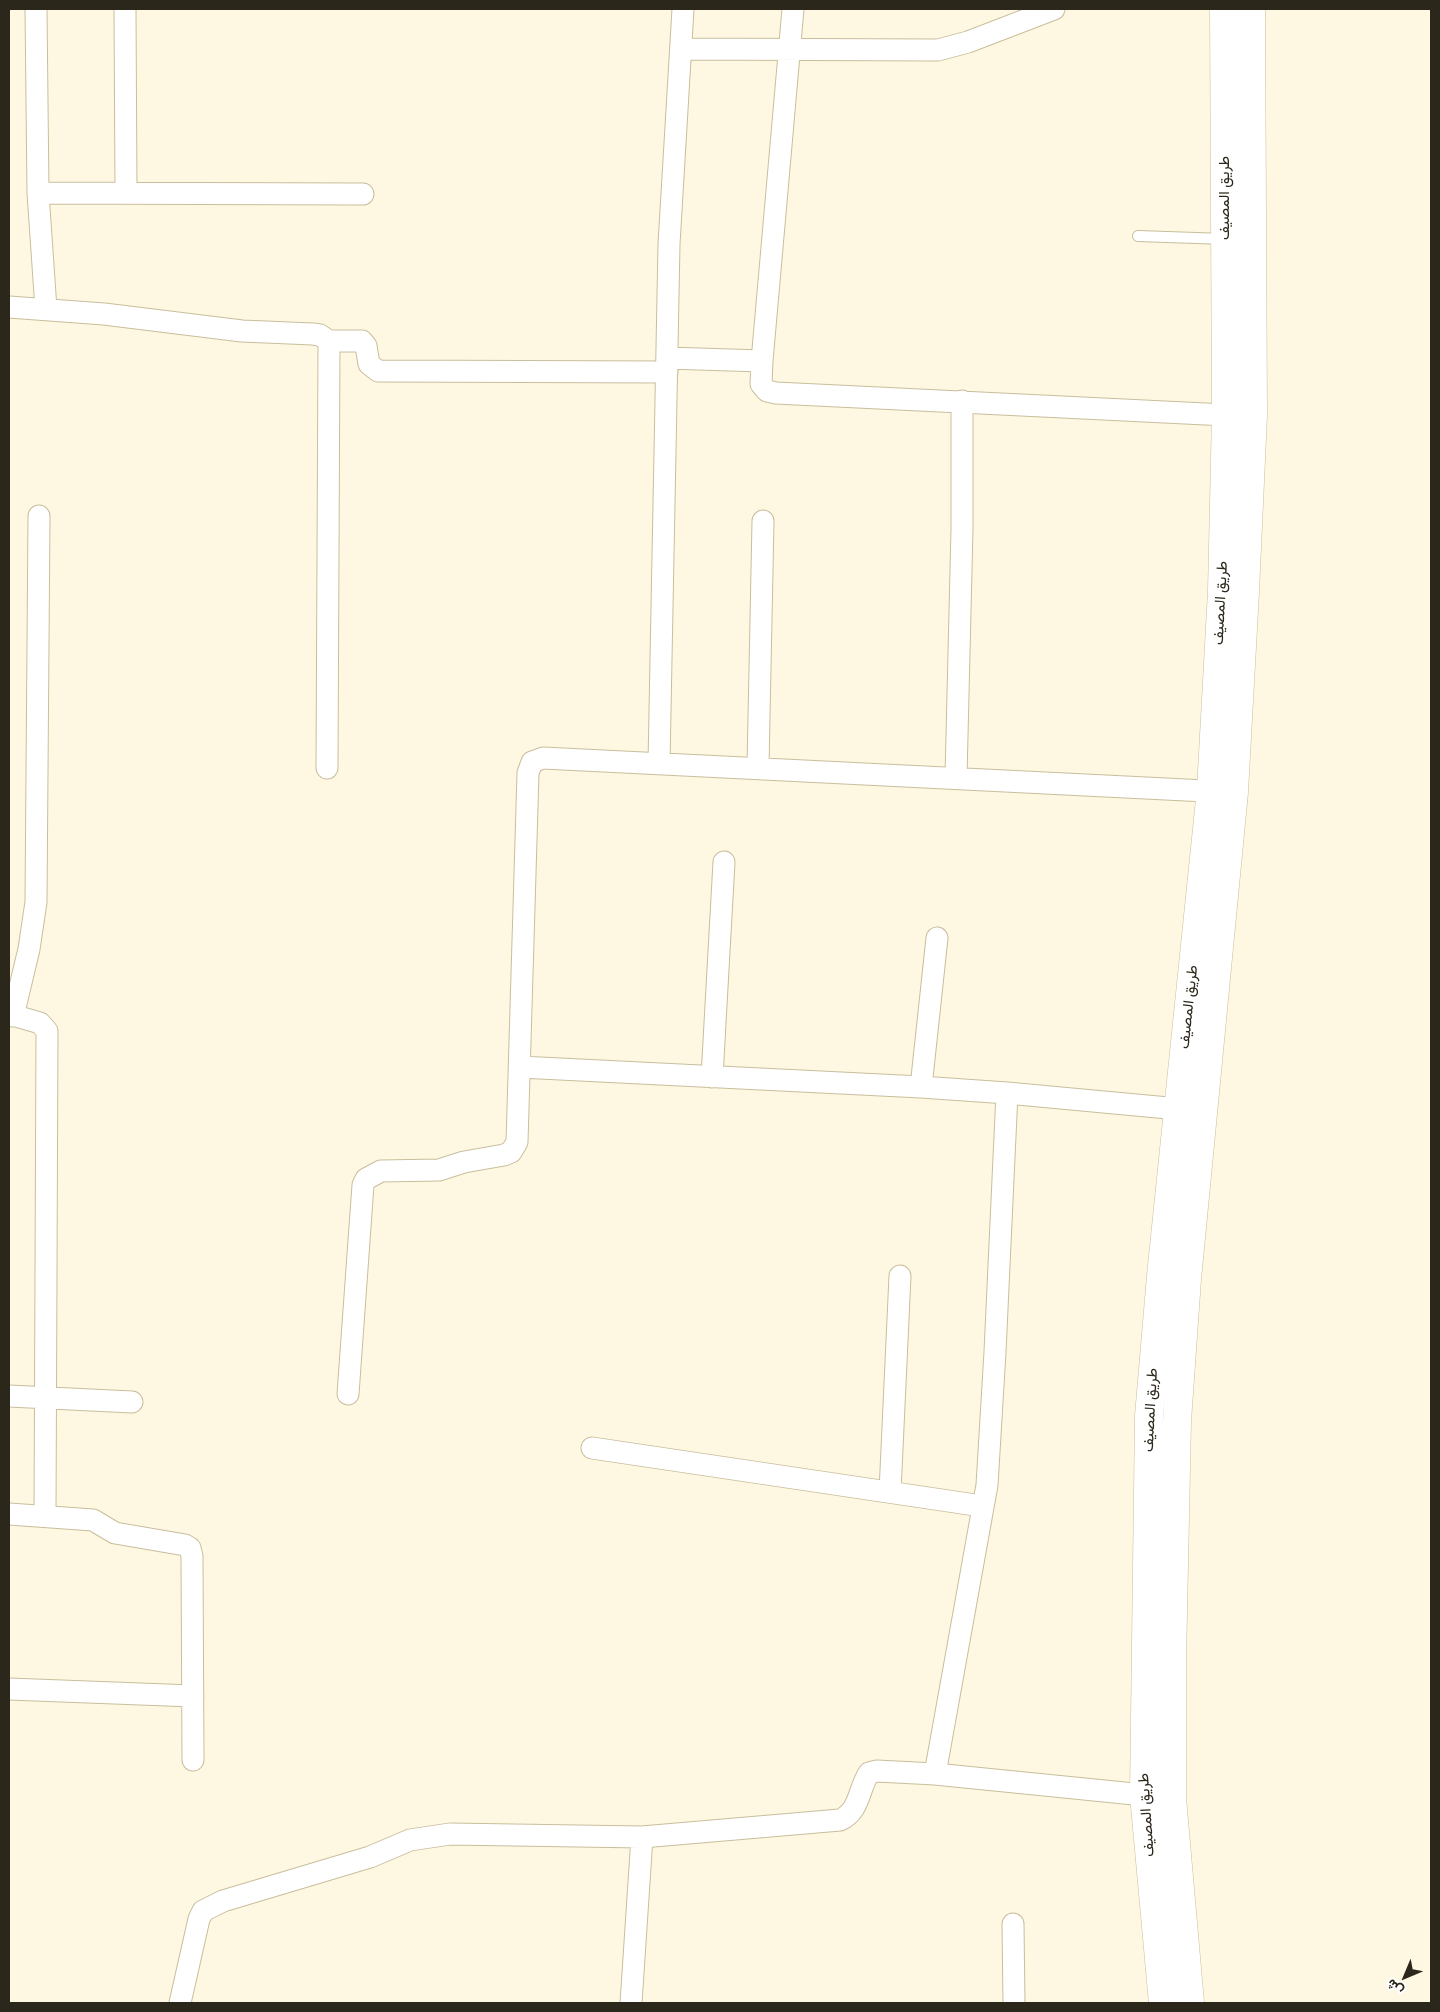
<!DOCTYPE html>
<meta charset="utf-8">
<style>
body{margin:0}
#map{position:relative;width:1440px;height:2012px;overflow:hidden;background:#fef7e2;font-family:"Source Serif 4",Vazirmatn,serif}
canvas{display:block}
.frame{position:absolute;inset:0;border:10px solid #2b271a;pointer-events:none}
.north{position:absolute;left:1380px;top:1952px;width:50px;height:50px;-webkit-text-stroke:4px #fff;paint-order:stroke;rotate:225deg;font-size:14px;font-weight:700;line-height:20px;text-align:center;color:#2b271a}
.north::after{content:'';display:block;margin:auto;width:18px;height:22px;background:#2b271a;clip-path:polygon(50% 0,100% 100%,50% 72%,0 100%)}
</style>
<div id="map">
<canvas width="1440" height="2012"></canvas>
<div class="frame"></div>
<div class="north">ش</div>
</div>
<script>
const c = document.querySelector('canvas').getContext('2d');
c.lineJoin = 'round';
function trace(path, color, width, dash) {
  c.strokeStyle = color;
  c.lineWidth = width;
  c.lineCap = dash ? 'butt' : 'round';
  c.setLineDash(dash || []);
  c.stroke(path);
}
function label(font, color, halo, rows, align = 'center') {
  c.font = font + ' "Source Serif 4",Vazirmatn,serif';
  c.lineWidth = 4;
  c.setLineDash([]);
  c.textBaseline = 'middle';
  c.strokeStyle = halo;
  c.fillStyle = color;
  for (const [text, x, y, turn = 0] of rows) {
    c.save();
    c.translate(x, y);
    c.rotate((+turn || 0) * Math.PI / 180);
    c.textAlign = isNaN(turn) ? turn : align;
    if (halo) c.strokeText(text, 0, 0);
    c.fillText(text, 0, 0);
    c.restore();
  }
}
const lane = new Path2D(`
 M1138,236L1225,239`);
const street = new Path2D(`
 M36,9L38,193L363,194
 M125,9L126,193
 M681,49L938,50L968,42L1054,9
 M38,193L46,309
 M9,307L104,314L242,331L313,334L320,335L329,341L327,768
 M329,341H362L366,346L369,364L378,371L667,372
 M667,358L762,361L793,9
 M762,361L761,384L767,391L776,393L1226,415
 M659,763L669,244L683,9
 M758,767L763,521
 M956,777L962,529V401
 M9,1014L40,1023L47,1031L45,1516
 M13,1016L29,949L36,902L39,516
 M520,1067L921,1087L1007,1093L1179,1109
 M712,1077L724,862
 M921,1087L937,938
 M348,1394L363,1185L366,1179L381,1171L439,1170L464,1162L504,1155L511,1152L517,1142L528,773L532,762L543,758L1226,792
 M9,1396L132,1402
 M592,1448L982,1506
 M890,1492L900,1276
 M9,1514L93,1520L115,1533L185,1545L190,1548L192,1556L193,1760
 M9,1689L193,1696
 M935,1774L987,1485L995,1352L1007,1093
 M1013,1924L1014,2003
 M180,2003L199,1919L203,1911L223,1901L370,1857L410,1840L450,1834L642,1837
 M631,2003L642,1837L840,1820C860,1811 858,1790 869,1773L877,1771L935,1774L1144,1795`);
const secondary = new Path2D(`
 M1163,2003L1144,1795L1149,1416L1161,1276L1211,790L1222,591L1226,415L1224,9
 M1190,2003L1172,1798V1661L1177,1421L1187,1279L1234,792L1245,592L1253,415L1251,9`);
trace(lane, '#c9be9c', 12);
trace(street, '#c9be9c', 23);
trace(secondary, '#c9be9c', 29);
trace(lane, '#fff', 10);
trace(street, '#fff', 21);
trace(secondary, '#fff', 28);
label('15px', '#2b271a', '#fff', [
 ["طريق المصيف",1225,198,-90],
 ["طريق المصيف",1221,603,-87],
 ["طريق المصيف",1189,1007,-84],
 ["طريق المصيف",1151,1410,-87],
 ["طريق المصيف",1147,1815,-94]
]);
</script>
